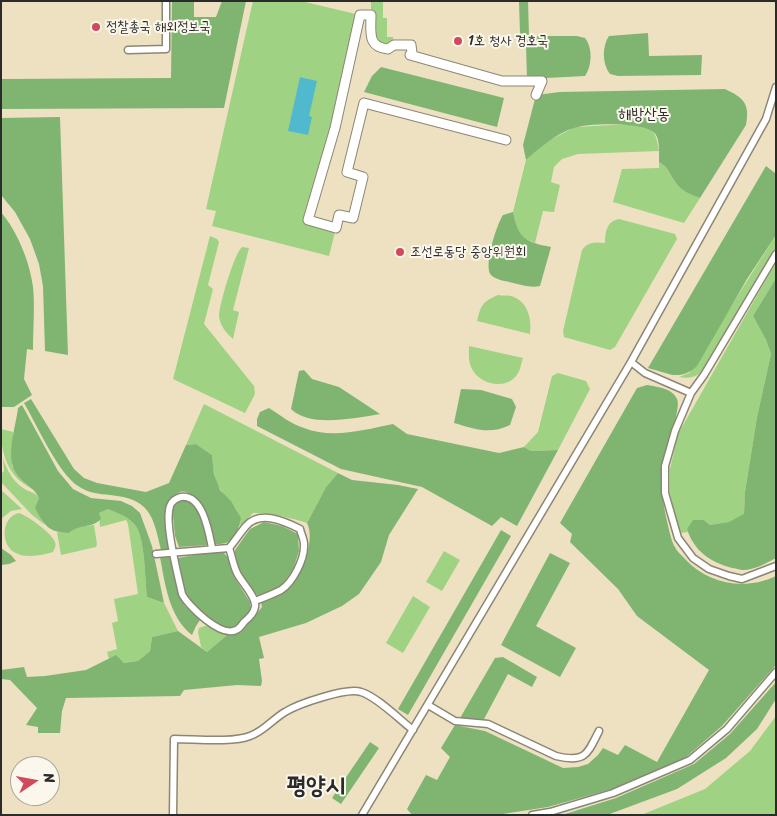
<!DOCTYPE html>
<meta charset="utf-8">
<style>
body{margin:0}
#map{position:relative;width:777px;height:816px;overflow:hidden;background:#ede1c1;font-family:Sriracha,sans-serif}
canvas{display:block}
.frame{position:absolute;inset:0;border:2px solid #2b2b2b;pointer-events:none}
.north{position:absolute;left:10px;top:756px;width:50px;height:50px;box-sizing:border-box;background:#fbf7ec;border:1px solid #a8a59f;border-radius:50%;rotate:78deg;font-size:14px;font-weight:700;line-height:20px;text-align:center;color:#2b2b2b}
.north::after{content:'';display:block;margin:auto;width:18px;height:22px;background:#d1495b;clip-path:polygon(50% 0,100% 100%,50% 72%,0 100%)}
</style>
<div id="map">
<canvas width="777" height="816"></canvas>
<div class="frame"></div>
<div class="north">N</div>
</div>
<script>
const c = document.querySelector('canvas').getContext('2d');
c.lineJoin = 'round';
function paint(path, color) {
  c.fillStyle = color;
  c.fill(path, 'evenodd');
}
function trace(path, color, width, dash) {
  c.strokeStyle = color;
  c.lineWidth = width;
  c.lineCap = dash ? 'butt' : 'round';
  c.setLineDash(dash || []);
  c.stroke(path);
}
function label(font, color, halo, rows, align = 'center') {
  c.font = font + ' Sriracha,"Poor Story",sans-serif';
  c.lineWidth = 4;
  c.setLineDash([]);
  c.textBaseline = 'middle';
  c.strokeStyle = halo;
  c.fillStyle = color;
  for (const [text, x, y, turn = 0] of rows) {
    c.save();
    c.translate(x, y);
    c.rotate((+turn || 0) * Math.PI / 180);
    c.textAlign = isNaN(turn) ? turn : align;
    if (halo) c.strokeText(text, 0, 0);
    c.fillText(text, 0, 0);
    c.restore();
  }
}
paint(new Path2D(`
 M253,1H301L360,15L309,220L336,228L329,256L212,226L216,211L206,209Z
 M371,1H383V18H387V37H393L394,45L378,47L371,15Z
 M630,124C652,130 655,126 659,151L578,154L562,159L554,167L551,182L560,185L554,212L543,211L535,243L522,237L516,227L513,212L526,160L548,141L575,127Z
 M659,162C669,168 668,171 674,180C680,189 690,194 700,198L684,223L613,202L622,169L659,168Z
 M619,219L675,234L677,239L615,347L610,350L564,337L563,331L582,250C588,242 595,242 605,243C605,232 607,221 619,219Z
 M776,235V248L705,368C698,377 690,379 679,377L689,373Z
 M210,236L217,239L219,242L208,285L213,289L204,324L254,386L255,394L245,413L173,379Z
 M242,247L249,248L233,310L239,312L233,339C226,333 219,324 219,315C220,303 234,254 242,247Z
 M776,262V278L753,316L766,340L771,354L757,417L745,492L744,515L730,522L710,525L704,520L687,529L688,532L681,533L676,521L670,493V469L678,434Z
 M498,295C502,296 507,295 511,296C528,301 532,319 530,334L477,321C481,305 482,302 498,295Z
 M469,346L523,358C521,362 521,369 518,373C508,391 480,385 472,369C468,362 469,354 469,346Z
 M558,373L586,381L590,389L558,450L531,451L524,447L538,432L552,376Z
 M204,404L338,473L326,487L307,523C292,518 268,512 253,513L245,522L239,526C242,508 228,502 220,489C214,479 213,467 212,455L196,444L186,445Z
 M1,429L13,432L12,466L26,484L35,490C9,479 1,456 1,429Z
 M3,458C7,470 12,480 23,488C28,492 36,492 39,498L36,508L45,525L31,514L1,482V474L4,471Z
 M1,490L22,509L11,511L1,519Z
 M108,508C118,513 132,518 137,528C145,543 145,579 147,597L164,603L178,631L152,637L150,651L138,661L124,663L116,656L109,659L107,652L117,649L112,623L118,621L114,599L138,594L128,524L126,520L100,527L99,513Z
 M19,513C28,516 50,532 54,540C57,545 55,548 53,552C43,555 28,558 18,554C0,548 0,517 19,513Z
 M94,525L97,544L96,547L61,555L57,532L69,533L76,527Z
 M444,551L460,560L442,591L426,582Z
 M413,596L430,607L403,653L386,643Z
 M211,624L227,635L207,652L201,647L198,632L199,628Z
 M776,716V815H641L705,789L750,751Z`), '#9fd383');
paint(new Path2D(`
 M172,1H194V17H216L222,1H246L224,108L1,109V79L171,78Z
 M519,1H528L529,36H577L585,38C593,48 592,66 585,76L527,79L526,45H523V34H520Z
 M648,33L649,56L702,55L701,75L618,76L610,74C602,64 602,46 609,36Z
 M381,67L504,98L497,127L364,92L372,76Z
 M725,89C744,98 750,104 746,125L700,198C689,194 680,190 674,180C668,171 669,168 659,162C659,154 660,142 656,135C649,121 587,123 574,128C555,134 540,148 526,160L523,145L536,95L560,92Z
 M60,117L68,355L45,351L43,286L39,264L30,239L15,212L1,195V118Z
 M766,166L775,173L776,171V235L747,279L697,366C680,382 668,373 648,368Z
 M1,212C17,231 30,262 33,287C35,307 33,329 33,350L27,349L24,379L32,395L14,407H1Z
 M513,212C518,238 525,242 551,247L540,286C530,288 523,285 513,283C506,281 496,280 491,275C483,266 497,224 503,215Z
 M776,278V558C766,563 755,570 743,570C740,570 735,568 732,568C710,562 694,551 687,529L693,520H704L710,525L729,522L744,514L745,492L757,417L771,354L766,340L753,316Z
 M304,370L312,379L339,387L380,414C355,418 310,428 291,409L299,371Z
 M647,385C658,387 672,388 677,399C682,409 664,451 662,465C661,471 661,478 661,484C661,493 670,541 675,547C677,552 682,555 685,559C708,584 745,591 776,576V665L722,726L685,758L612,789L548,807L496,815H412L407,809L426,775L437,780L450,757L441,748L455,725L485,731L563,768L578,767L588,764L598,755L603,748L618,755L625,745L657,762L709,670L637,616L618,589L570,542L572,534L560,523L637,388Z
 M461,389L481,390L512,399L516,407L510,425C489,435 475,429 454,423Z
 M31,399L74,469L84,478L97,483L146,492L169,483L186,445L196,444L212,455L214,474L220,490L231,501L241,518C237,535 234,545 215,544C210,532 208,515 200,504C195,497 187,488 178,493C158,503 168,531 171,549L161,550C153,515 150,499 110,495C99,494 88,493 78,486C58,473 37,425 24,403Z
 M22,405L58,471L73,489L91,498L121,501L132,506L140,513L152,546L164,603L147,597C145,579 145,543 137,528C132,518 118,513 108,509L99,513L101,519C91,529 81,523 69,533C48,532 45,526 35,508L39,498C34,487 22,483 16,473C5,457 16,426 18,408Z
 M269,408C280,415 291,424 304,428C332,439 364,430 393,424L407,434L499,453L524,447L531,451L558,450L517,526L501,517L492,526L422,487L341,469L257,426V419L260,412Z
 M338,473L352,480L398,485L418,489L389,535L381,562L359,594L342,606L306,623L259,637L264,658L259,659L262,681L261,686L237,685L184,690L180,696L66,698L62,711L60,733H38V727L26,725L37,708L10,680L1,679V670L24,667L27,677L45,676L86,670L116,655L124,663L138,661L150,651L152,637L178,631L207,652L227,635L241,632L262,607L261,602C269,598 280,595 287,589C301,578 316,540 307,523L326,487Z
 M182,500C204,504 206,526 209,545L179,547L175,536L172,507L174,503Z
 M264,522L282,526L298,534L299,551L293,570L280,587L261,596L255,594L242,577L235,558V550L250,529Z
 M501,530L511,536L408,715L398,709Z
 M1,548L11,555L16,561L9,564L1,565Z
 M216,551L224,553L230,560L236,580L250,602L251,612L234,629C220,630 190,605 184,593C180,583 177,567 178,558Z
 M550,553L570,563L536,626L576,648L560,677L501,645Z
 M171,556L180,595L185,606L200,620L196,626L192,635C169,617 165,584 160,557Z
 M503,657L537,677L532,687L508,674L483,721L460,718L495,658Z
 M776,682V699L757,729L726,758L677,789L607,815H562L616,798L694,764L730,734Z
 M370,742L379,748L341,804L332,798Z`), '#7fb571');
paint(new Path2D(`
 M300,77L317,81L309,116L312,117L308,135L288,131Z`), '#50b9cd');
const service = new Path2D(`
 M128,50L166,49V1
 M776,254L704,375L691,393L675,431L665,466V493L678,538L693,558L709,569L729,576L742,579L776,566
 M631,362L645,373L691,393
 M212,548C209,533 203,494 181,497C176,498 171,502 170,506C164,523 178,575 182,594C188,606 221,638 236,630C239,629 242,625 244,622C249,618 254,613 255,607C257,597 241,582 237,573C233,565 232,556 229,548
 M156,554L229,548C235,541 240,533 246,526C260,510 284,521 300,529C301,534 304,539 304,544C305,559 293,582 281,590C273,594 263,598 255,601
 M428,705L455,721L488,724L556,756C585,763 587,755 599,731
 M173,815L174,739C195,739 232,743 250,736C263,732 273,719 285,712C298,704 347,687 361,692C376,696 400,720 413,730
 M362,815L631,362L766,119L776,87
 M532,815L550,812L613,793L690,760L727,729L776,672`);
const pedestrian = new Path2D(`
 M506,140L364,103L347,172L363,177L353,218L339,215L336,228L308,220L335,128L360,15H371C371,32 367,47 388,49L394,45H411L412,53L410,55L502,81H542L536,95`);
trace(service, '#8c8676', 9);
trace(pedestrian, '#8c8676', 11);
trace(service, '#fff', 6);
trace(pedestrian, '#fff', 9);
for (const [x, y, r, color] of [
 [96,27,5,"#d1495b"],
 [458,41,5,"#d1495b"],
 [400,252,5,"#d1495b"]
]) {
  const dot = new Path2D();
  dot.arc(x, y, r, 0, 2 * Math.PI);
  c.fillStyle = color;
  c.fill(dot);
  trace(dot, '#fbf7ec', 2);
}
label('14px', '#2b2b2b', '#fbf7ec', [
 ["정찰총국 해외정보국",106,27],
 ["1호 청사 경호국",468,41],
 ["조선로동당 중앙위원회",410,252]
], 'left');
label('16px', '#2b2b2b', '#fbf7ec', [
 ["해방산동",644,115]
]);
label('bold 24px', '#2b2b2b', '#fbf7ec', [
 ["평양시",316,787]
]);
</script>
